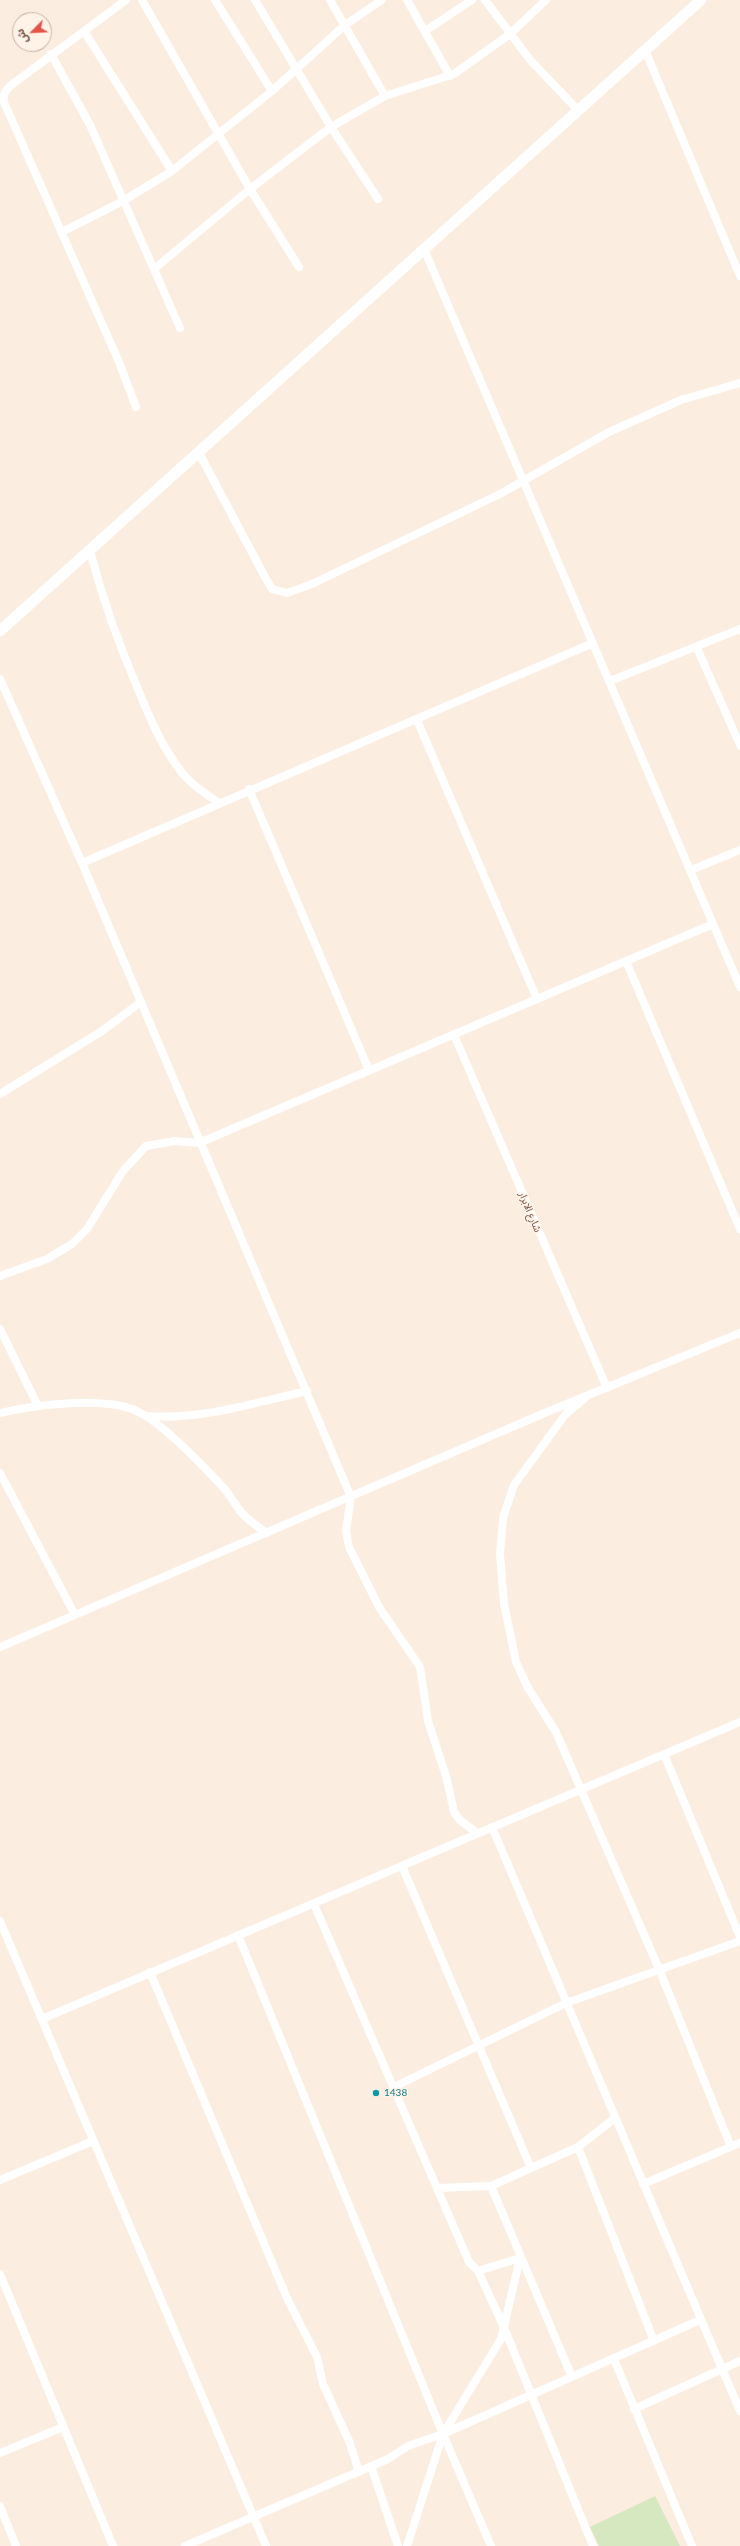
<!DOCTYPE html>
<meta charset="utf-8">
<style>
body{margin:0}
#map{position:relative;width:740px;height:2546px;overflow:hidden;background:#fbede0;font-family:Lato,"Noto Sans Arabic",sans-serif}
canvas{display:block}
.north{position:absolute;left:12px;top:12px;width:40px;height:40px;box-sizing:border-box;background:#fff2e6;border:1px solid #c6b2a7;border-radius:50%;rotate:246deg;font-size:11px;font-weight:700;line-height:16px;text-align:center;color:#715148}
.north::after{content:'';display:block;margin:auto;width:14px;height:18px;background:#e35548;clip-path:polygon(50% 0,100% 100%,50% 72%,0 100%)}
</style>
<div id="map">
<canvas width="740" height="2546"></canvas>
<div class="north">ش</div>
</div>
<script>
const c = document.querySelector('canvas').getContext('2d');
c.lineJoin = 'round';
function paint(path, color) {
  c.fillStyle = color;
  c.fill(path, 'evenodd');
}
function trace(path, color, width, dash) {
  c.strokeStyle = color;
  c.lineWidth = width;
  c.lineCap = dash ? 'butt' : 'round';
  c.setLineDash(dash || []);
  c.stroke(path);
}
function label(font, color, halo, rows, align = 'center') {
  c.font = font + ' Lato,"Noto Sans Arabic",sans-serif';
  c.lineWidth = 3;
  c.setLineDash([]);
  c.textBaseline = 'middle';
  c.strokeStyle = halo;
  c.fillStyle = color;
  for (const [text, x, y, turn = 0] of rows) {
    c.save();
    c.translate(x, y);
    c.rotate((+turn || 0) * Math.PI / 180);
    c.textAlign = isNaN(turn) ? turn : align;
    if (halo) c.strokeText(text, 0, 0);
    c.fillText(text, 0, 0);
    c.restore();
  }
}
paint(new Path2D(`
 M655,2496L680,2546H599L590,2527Z`), '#d6e8c0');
trace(new Path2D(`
 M126,0L10,86L5,92L3,100L119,362L136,407
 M142,0L250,189L299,267
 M215,0L272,91
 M255,0L331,127L378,199
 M407,0L450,76
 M485,0L531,61L578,110
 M84,31L172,171
 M425,31L472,0
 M645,50L740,276
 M51,54L90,125L180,328
 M385,96L454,74L510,34L546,0
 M62,232L123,201L172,171L272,91L345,25L382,0
 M424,249L740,987
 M154,269L250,189L331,127L385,96L330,0
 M199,453L265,577L272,589L287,593L312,584L500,494L609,432L681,400L740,383
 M90,551C103,600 118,643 138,689C150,719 163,749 183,774C193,786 206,794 219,803
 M697,648L740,745
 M0,679L82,863L351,1497L346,1531L349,1547L379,1607L420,1667L428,1721L446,1776L454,1812L460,1820L477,1833
 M610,681L740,629
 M417,720L537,999
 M249,789L369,1070
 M82,863L593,643
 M691,870L740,850
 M626,961L740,1229
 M454,1035L607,1388
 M0,1094L102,1031L141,1002
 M0,1276L47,1259L72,1244L87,1229L123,1171L146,1146L175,1141L199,1143L713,924
 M0,1329L38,1406
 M586,1397L565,1415L514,1485L503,1518L500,1554L504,1604L516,1662L528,1688L556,1732L659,1969L731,2147
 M0,1413C35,1405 98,1397 132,1409C158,1418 201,1464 221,1485C229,1493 234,1503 241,1512C248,1520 258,1527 267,1533
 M147,1416C202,1420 253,1403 307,1391
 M0,1473L75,1615
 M0,1647L547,1412L740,1333
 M664,1754L740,1937
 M492,1827L740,2411
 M402,1866L531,2168
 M314,1904L469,2262L478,2271L503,2325L593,2546
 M0,1921L266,2546
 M238,1935L443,2434L491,2546
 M150,1972L287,2298L317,2357L323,2384L349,2441L359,2472
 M42,2019L740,1722
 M394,2087L566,2003L740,1941
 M578,2147L654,2341
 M0,2180L93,2141
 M643,2184L740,2143
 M491,2186L572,2377
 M438,2188L491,2186L578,2147L615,2118
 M478,2271L520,2258
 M0,2274L113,2546
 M614,2359L692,2546
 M634,2409L740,2361
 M0,2453L63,2427
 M371,2466L398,2546
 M0,2506L16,2546
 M185,2546L388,2459L408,2446L443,2434L700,2320
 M407,2546L443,2434L501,2339L520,2258`), '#fff', 8);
trace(new Path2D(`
 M0,631L701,0`), '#fff', 11);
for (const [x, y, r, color] of [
 [376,2093,4,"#0f9aa8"]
]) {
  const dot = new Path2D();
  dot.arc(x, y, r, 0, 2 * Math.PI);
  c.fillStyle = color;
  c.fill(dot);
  trace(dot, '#fff2e6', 1.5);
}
label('10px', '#715148', '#fff2e6', [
 ["شارع الابرار",530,1212,67]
]);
label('10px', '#0d838f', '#fff2e6', [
 ["1438",384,2093]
], 'left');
</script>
